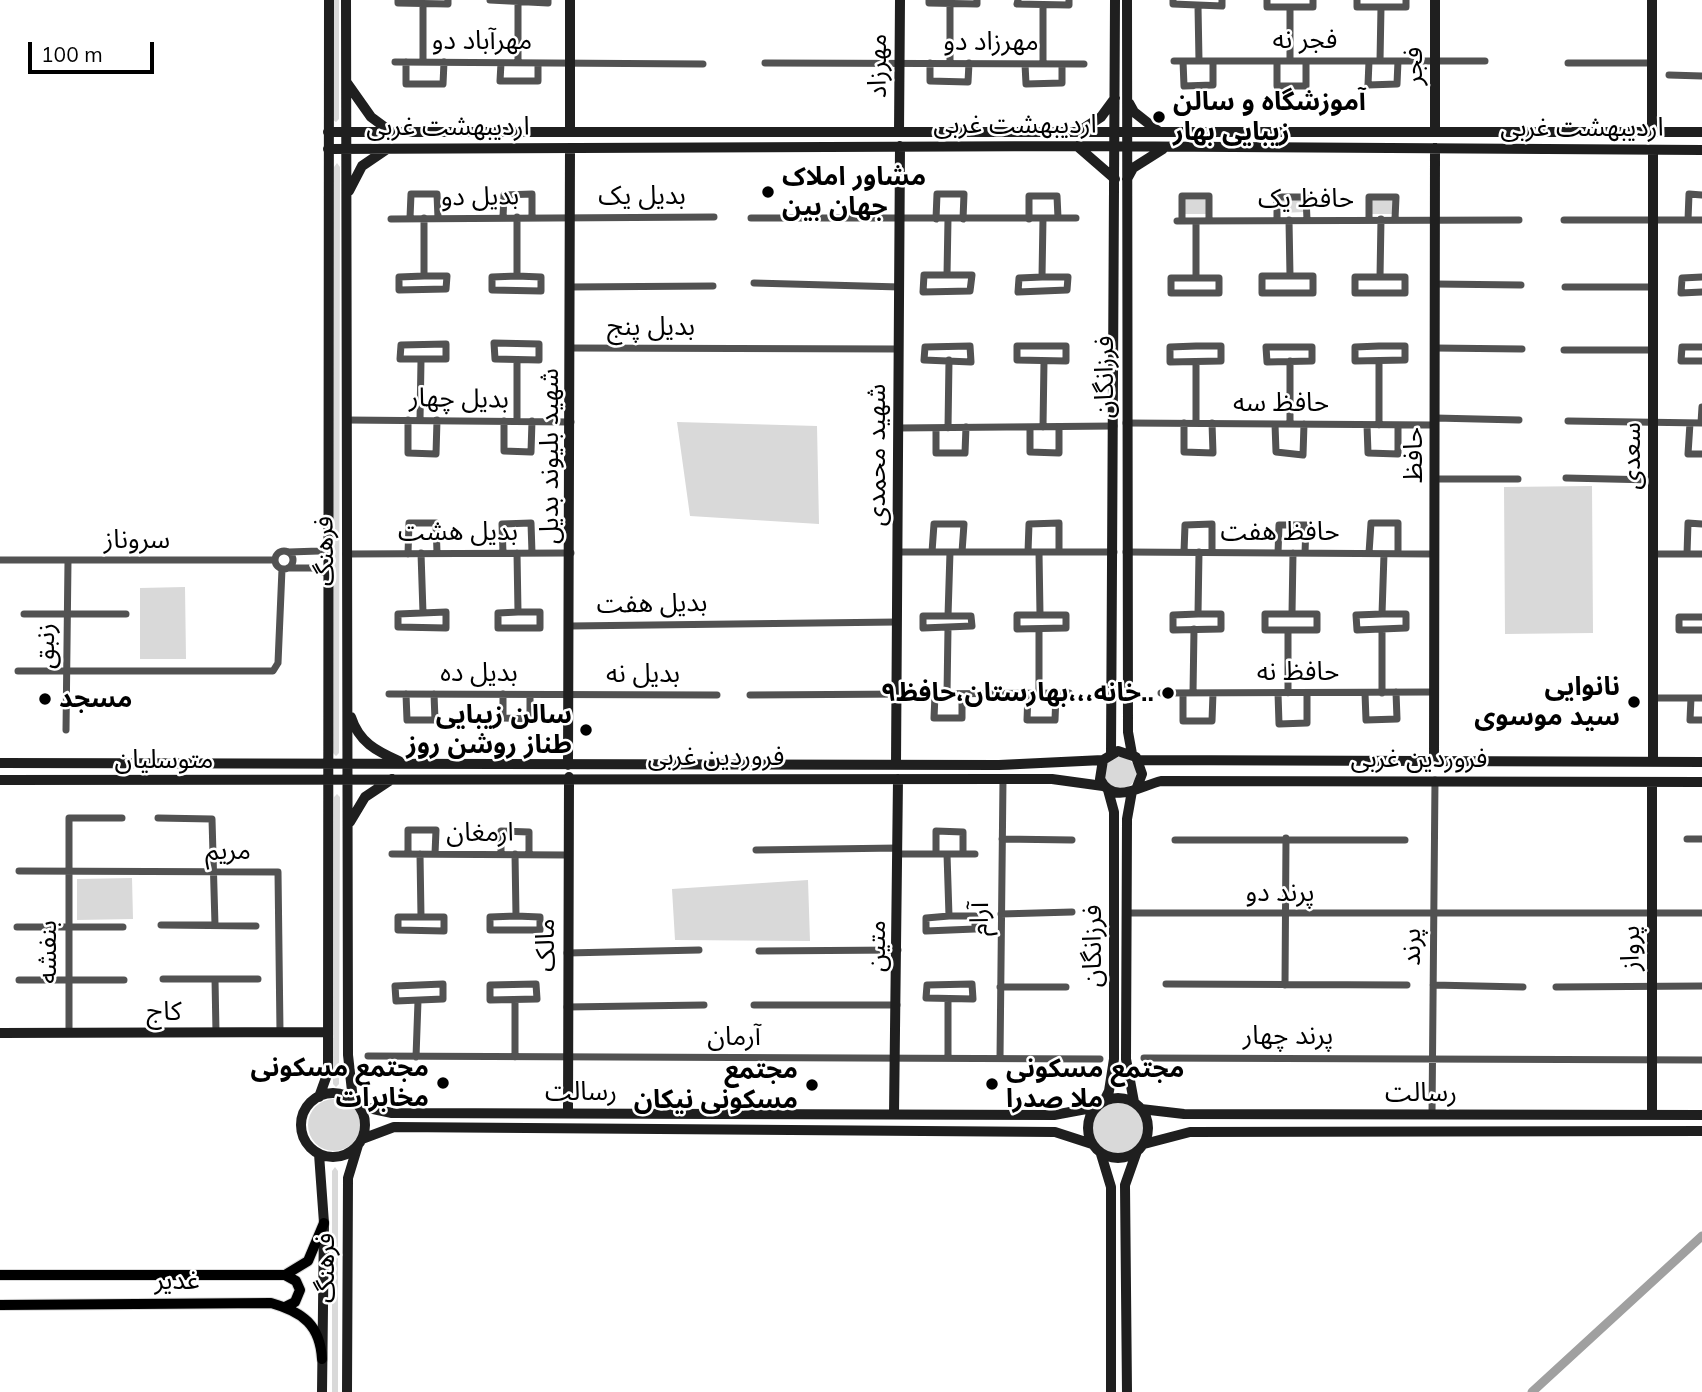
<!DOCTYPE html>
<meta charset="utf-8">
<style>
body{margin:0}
#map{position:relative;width:1702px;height:1392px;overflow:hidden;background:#fff;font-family:Mulish,sans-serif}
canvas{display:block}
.scale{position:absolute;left:28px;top:42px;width:126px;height:32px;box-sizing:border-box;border:4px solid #000;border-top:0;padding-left:9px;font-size:21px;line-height:24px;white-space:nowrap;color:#000;-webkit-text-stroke:5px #fff;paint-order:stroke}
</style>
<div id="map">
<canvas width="1702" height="1392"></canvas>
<div class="scale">100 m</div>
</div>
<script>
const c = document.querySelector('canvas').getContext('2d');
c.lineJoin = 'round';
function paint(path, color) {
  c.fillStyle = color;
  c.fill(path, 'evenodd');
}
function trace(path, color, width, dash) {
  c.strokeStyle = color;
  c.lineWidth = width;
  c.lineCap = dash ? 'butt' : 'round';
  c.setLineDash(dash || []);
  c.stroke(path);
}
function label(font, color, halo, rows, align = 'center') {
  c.font = font + ' Mulish,"Noto Sans Arabic",sans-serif';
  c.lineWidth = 5;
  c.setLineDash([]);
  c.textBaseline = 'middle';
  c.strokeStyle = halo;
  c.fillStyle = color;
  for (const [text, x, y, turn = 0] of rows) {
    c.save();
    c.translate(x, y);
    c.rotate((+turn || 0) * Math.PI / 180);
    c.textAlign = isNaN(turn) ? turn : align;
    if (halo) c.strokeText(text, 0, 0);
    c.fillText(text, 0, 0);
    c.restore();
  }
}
paint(new Path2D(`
 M333,0H339V119L336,122L333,120Z
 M337,163L340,167L339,753L336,756L333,753L334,167Z
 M1281,199H1302L1303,212L1281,213Z
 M1372,199L1393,200V214H1372Z
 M1185,200H1206V214H1185Z
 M677,422L817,426L819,524L690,516Z
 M1592,486L1593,633L1505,634L1504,487Z
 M185,587L186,659H140V588Z
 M1104 773a16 16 0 1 1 32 0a16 16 0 1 1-32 0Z
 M337,794L340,797L339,1084L336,1087L333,1084L334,797Z
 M132,878L133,919L77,920V879Z
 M808,880L810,941L675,940L672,889Z
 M308 1125a26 26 0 1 1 52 0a26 26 0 1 1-52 0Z
 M1092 1129a26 26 0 1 1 52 0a26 26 0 1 1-52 0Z
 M335,1167L338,1171V1392H332V1171Z`), '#d9d9d9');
trace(new Path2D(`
 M1532,1392L1702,1236`), '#a0a0a0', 9);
const primary = new Path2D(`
 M0,1275H285L308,1261L324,1223
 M0,1305L271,1303C303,1312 320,1325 322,1359
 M285,1307L295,1302L300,1290L296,1281L285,1275`);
trace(primary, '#dbdbdb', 12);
trace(new Path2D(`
 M398,0V3L448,4V0
 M490,0L548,3V0
 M929,0V3L977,4V0
 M1018,0L1017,4L1069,5V0
 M1173,0V4L1222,6V0
 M1267,0V7H1313V0
 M1357,0V7H1406V0
 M518,3V63
 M1198,6L1199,61
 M1174,61H1485
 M1183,61L1184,86L1213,85V61
 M1277,61V86H1306V61
 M1290,61V7
 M1369,61L1368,85L1397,84L1398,61
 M1380,61L1381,7
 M395,62L703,64
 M406,62V84H443L444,62
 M423,62V5
 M501,63L500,81H538V63
 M765,63L1084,64
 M930,63V81L968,82L969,63
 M950,63V4
 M1568,63H1652
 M1025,64L1026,84L1062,83V64
 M1043,64V5
 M1669,75L1702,76
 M503,217L504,195L532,194V217
 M517,217V276
 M410,218L411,194H437L438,218
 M424,218V276
 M751,218H1076
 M391,219L714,217
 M936,219L937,194H964L963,219
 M1029,219V196H1057L1058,218
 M1369,219V197H1396L1395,219
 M1277,220V197H1306L1307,220
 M1289,220L1290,276
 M1564,220H1702
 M1688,220L1689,194L1702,195
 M1177,221L1519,220
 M1182,221V196H1209V221
 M924,275H972L970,291L923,292Z
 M947,275L948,219
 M424,276H447L446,289L399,290V277Z
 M517,276L541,277V291L492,290V277Z
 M1262,276H1313V293H1262Z
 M1042,277H1068L1067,290L1018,292L1019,278Z
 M1042,277L1043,218
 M1355,277H1405V293H1355Z
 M1380,277L1381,219
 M1702,277L1682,278L1681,293L1702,292
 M1171,278H1219V293H1171Z
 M1196,278V221
 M754,283L900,287
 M1435,284L1521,285
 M570,287L713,286
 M1565,287H1653
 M494,343L539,344V360L495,359Z
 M446,344V359H400L401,345Z
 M970,346L971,362L924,360L925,347Z
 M1017,346H1066V361L1017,360Z
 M1196,346H1221V361L1170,362V347Z
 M1379,346H1405V360L1355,361V347Z
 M1266,347H1312V361L1267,362Z
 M1702,347H1682L1681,361H1702
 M571,348L899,349
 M1435,348L1522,349
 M1564,350H1653
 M1290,361V424
 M1379,361V425
 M1196,362V423
 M1435,418L1519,420
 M347,420L571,422
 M408,420V453L436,454L437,420
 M420,420L421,360
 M504,421V451L531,452L532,421
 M517,421V360
 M1568,421L1702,423
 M1126,423L1435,425
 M1184,423V452L1213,453L1212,423
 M1690,423L1688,454H1702
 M1701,423L1702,407
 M1275,424L1276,452L1303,455L1304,424
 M1367,425L1368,453L1398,454V425
 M1030,427V452L1059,453V427
 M1043,427L1044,361
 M898,428L1114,426
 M936,428V453H965L966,427
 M948,428L949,360
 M1566,478L1653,480
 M1435,479H1518
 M275 560a9 9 0 1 1 18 0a9 9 0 1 1-18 0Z
 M289,552L319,551L328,545
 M898,552H1114
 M932,552L934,524H964L962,552
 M1028,552L1029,524L1059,523V552
 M1039,552L1040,615
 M1126,552L1435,554
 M1184,552L1185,525L1212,524V552
 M421,553L423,613
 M503,553L502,524L531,523L532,553
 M517,553L518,612
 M1278,553L1279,525H1306L1305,553
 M1369,553L1371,523H1398V554
 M346,554L571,553
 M408,554L409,523H436L437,553
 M1653,554H1702
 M1687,554L1688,523L1702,524
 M0,560H274
 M288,568H312L328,574
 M446,612V628L398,627V614Z
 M518,612H540V628H498V613Z
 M24,614H126
 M1198,614H1221V629L1173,630V615Z
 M1198,614L1199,552
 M1265,614H1317V630H1265Z
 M1292,614L1293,553
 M1382,614H1406V628L1357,630L1356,615Z
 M1382,614L1384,554
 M1017,615H1066V628L1017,629Z
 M923,616H971L972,626L923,628Z
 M948,616L950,552
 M1702,617H1679V630H1702
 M570,626L897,622
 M18,671H273L278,663L282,569
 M1161,693L1434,692
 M1183,693V721H1212L1213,693
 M1193,693L1194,629
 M1278,693L1279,724L1307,723V693
 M1288,693V630
 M1365,693L1366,720L1397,719L1396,692
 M1382,693V629
 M389,694L717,695
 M406,694L407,720H435L434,694
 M503,694V718L530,719V695
 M947,694L948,628
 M1028,694L1027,720H1055L1056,694
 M1039,694V629
 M750,695L1069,693
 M935,695L934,718H962V694
 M1653,698H1702
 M1691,698L1690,720H1702
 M66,730L68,561
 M158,818L212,819L215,925H161L256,926
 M1002,839L1072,840
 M1687,839H1702
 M1175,840H1405
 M756,850L898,848
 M392,854L567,855
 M408,854V830H436L435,854
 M420,854L421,917
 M501,854V831L529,832V854
 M515,854L516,916
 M898,854H975
 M936,854V831L963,832V854
 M947,854L949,916
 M19,871L278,872L280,1032
 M1126,913H1702
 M1001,914L1072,912
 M516,916L540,917V930H490V917Z
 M949,916H975V929L926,931V918Z
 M398,917H444V931L398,930Z
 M17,927H123
 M759,951L898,950
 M567,953L699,950
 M163,979H258
 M215,979L216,1033
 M19,980H124
 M443,984V999L396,1001L395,986Z
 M536,984L537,999L490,1000V985Z
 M972,984L973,999L926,998L927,985Z
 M1166,984L1407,985
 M1285,985L1286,838
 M1433,985L1523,987
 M1000,987H1066
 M1556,987L1702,986
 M515,1000V1057
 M754,1005H897
 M567,1007L704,1005
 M69,1033V818H122
 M368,1056L1100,1059
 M416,1057L418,1001
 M948,1058V999
 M1000,1058L1003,779
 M1144,1058L1702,1060
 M1432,1114L1435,780`), '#525252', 7);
trace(new Path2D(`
 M346,0L348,1055L353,1100
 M570,0V130
 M1127,0L1128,732L1132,754
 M347,83L371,117L390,131
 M1129,103L1134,112L1158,131
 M1081,130L1101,117L1115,98
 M1435,131V0
 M328,132H1702
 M899,132L900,0
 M1652,132V0
 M1077,146L1115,179
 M328,149L1077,146L1702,150
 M1127,179L1133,168L1163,149
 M349,191L362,166L387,149
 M351,717C359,742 376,751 399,761
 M1111,753L1115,0
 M1139,760L1702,762
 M1434,762L1435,148
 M1653,762V150
 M0,763L999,765L1103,760
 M896,764L900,146
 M568,765L570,148
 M0,780L1003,779H1052L1103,786
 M1137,787L1142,774L1136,757L1118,751L1103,760L1100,779C1113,806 1140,786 1161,781L1702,782
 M1132,791L1127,819L1126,1059L1134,1102
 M350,822L365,797L392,779
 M0,1033L327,1032
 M301 1125a32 32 0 1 1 64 0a32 32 0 1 1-64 0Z
 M319,1097L328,1072L329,0
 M1088 1128a30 30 0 1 1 60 0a30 30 0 1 1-60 0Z
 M1104,1101L1109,1091L1114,1059V812L1108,790
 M359,1106L392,1113L1054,1115L1097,1107
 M1141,1109L1184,1114L1702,1115
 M568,1113L569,777
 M894,1114L898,779
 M1652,1114V782
 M362,1139L394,1127L1055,1132L1092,1144
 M1144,1144L1190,1132L1702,1131
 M319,1154L324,1223L322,1392
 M1101,1154L1111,1187V1392
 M347,1392L348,1178L358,1145
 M1127,1392L1125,1185L1137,1151`), '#1f1f1f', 10);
trace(primary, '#000', 10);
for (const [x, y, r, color] of [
 [1159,117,7,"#000"],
 [768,192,7,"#000"],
 [1168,693,7,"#000"],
 [45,699,7,"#000"],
 [1634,702,7,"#000"],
 [586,730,7,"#000"],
 [443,1083,7,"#000"],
 [992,1084,7,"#000"],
 [812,1085,7,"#000"]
]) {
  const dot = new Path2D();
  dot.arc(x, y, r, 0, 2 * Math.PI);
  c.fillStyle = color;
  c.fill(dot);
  trace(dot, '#fff', 2.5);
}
label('26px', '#000', '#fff', [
 ["فجر نه",1305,40],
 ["مهرآباد دو",482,41],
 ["مهرزاد دو",991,42],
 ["مهرزاد",878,66,-90],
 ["فجر",1414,66,-90],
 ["اردیبهشت غربی",1015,125],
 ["اردیبهشت غربی",448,127],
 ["اردیبهشت غربی",1582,128],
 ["بدیل یک",642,196],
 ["بدیل دو",480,197,-1],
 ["حافظ یک",1306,199],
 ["بدیل پنج",651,327],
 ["فرزانگان",1105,377,-90],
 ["بدیل چهار",459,399,1],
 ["حافظ سه",1281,403],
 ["شهید محمدی",877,455,-90],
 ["حافظ",1414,455,-90],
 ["شهید بلیوند بدیل",550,456,-90],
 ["سعدی",1632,456,-90],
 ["بدیل هشت",458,532],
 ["حافظ هفت",1280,532],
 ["سروناز",137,540],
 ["فرهنگ",325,551,-91],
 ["بدیل هفت",652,604,-1],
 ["زنبق",46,646,-89],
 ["حافظ نه",1298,672],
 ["بدیل ده",479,673],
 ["بدیل نه",643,674],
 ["فروردین غربی",716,757],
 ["فروردین غربی",1419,759],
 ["متوسلیان",164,760],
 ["ارمغان",480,833],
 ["مریم",228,851],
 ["پرند دو",1280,893],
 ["آرام",980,919,-89],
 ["مالک",546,945,-90],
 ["متین",877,946,-90],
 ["فرزانگان",1093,946,-90],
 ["پرند",1412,947,-90],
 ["پرواز",1631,948,-90],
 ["بنفشه",48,952,-90],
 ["کاج",164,1012],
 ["پرند چهار",1288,1036],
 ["آرمان",734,1037],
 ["رسالت",581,1092],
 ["رسالت",1421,1093],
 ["فرهنگ",326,1268,-90],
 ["غدیر",177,1281]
]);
label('bold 26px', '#000', '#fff', [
 ["آموزشگاه و سالن",1173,102,"left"],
 ["زیبایی بهار",1173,132,"left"],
 ["مشاور املاک",782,177,"left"],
 ["جهان بین",782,207,"left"],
 ["نانوایی",1620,687],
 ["سید موسوی",1620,717],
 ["خانه،،،بهارستان،حافظ۹..",1154,693],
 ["مسجد",59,699,"left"],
 ["سالن زیبایی",572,715],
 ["طناز روشن روز",572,745],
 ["مجتمع مسکونی",429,1068],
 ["مخابرات",429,1098],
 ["مجتمع مسکونی",1006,1069,"left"],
 ["ملا صدرا",1006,1099,"left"],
 ["مجتمع",798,1070],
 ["مسکونی نیکان",798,1100]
], 'right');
</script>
